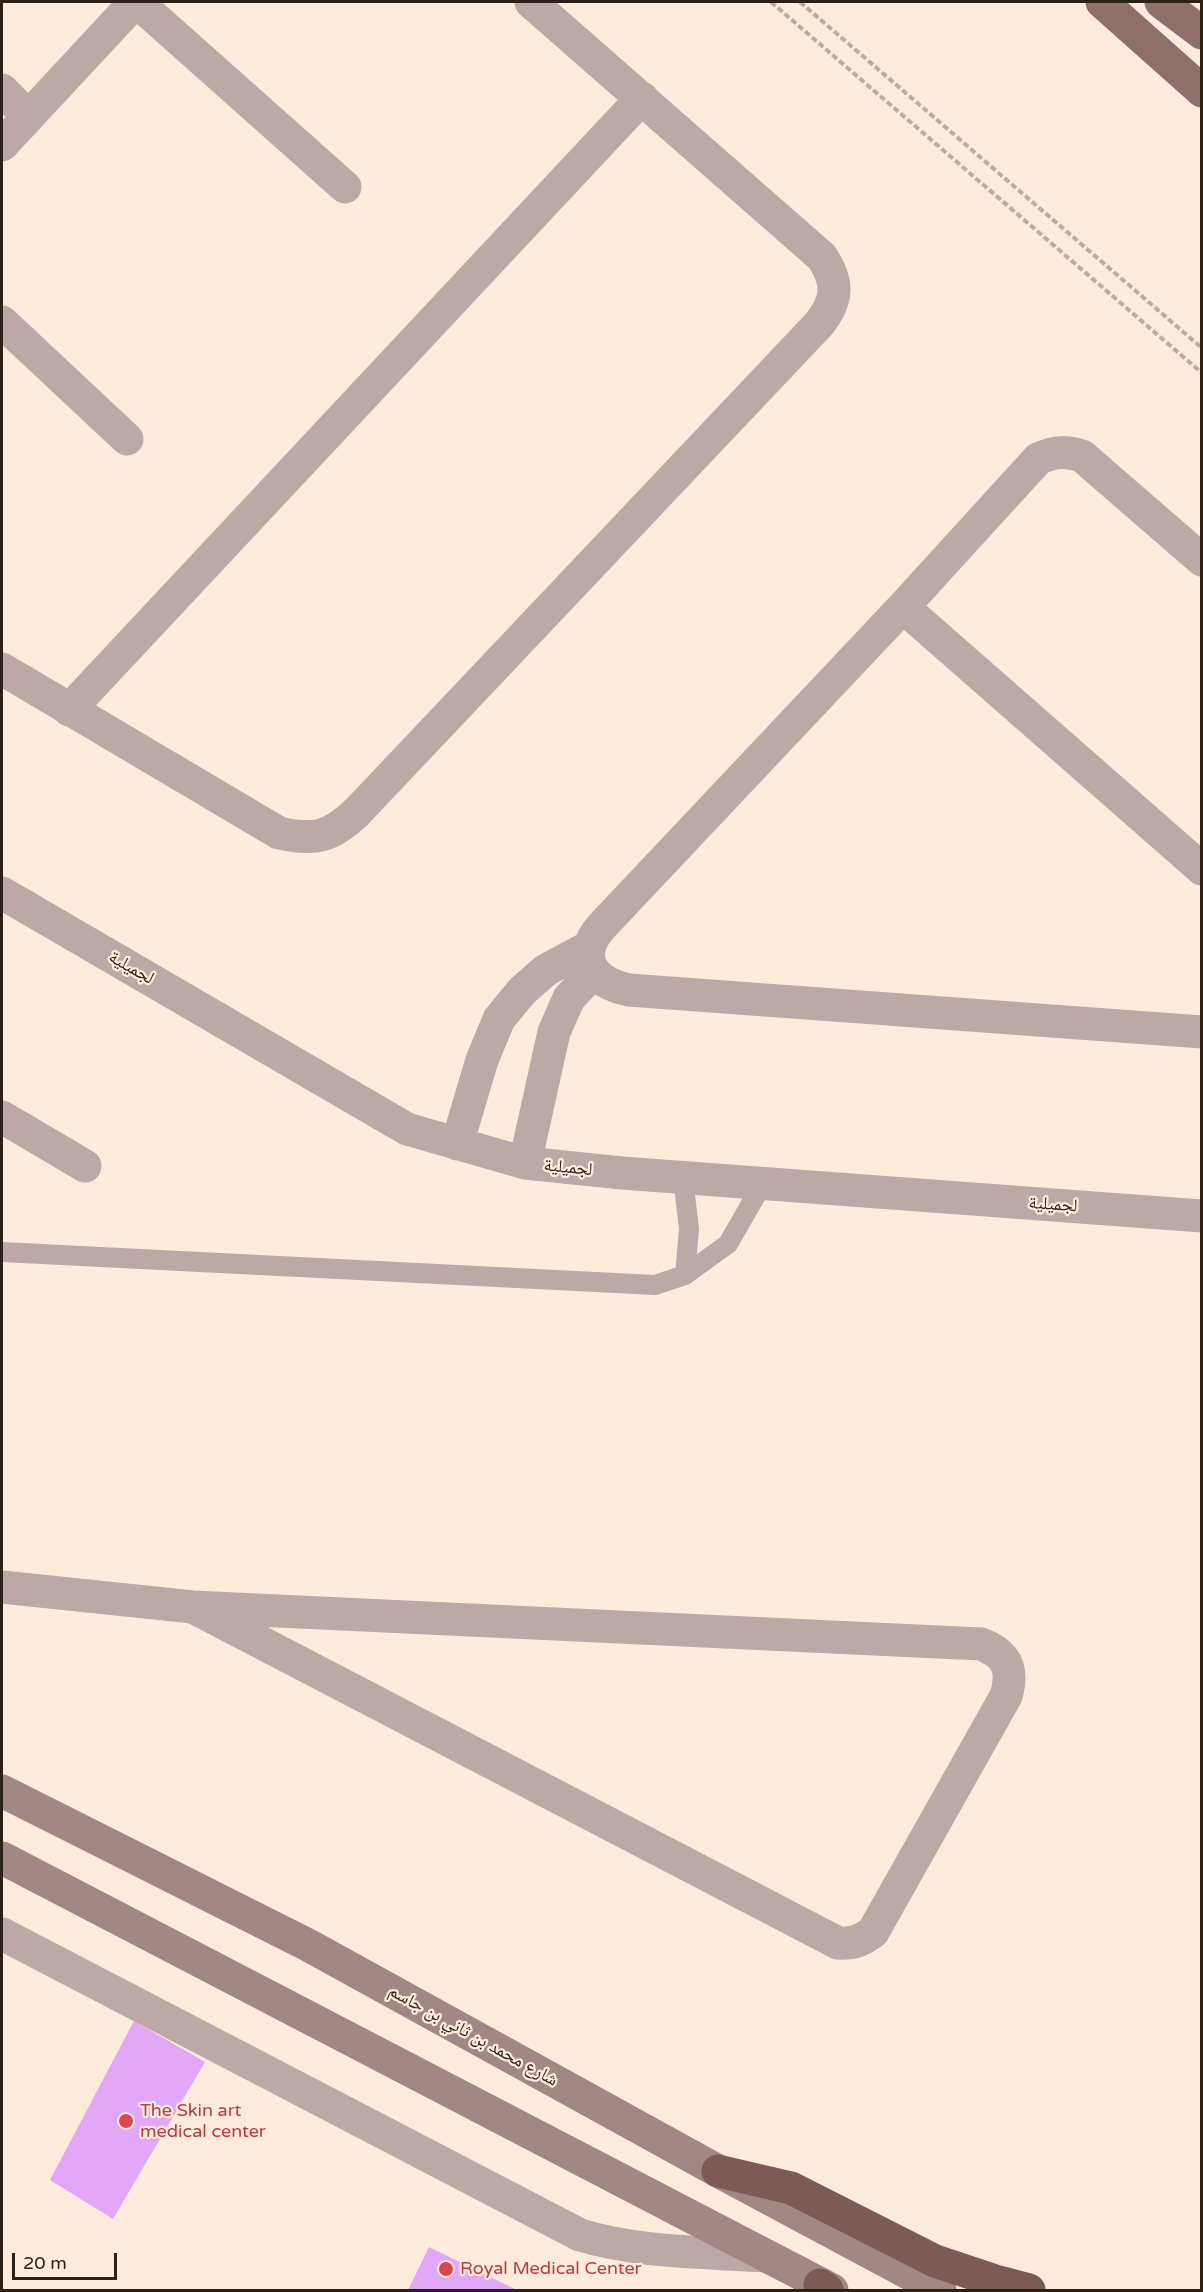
<!DOCTYPE html>
<meta charset="utf-8">
<style>
body{margin:0}
#map{position:relative;width:1203px;height:2292px;overflow:hidden;background:#feebdc;font-family:"Varela Round",sans-serif}
canvas{display:block}
.frame{position:absolute;inset:0;border:3px solid #2c2017;pointer-events:none}
.scale{position:absolute;left:12px;top:2253px;width:105px;height:27px;box-sizing:border-box;border:3px solid #2c2017;border-top:0;padding-left:8px;font-size:18px;line-height:21px;white-space:nowrap;color:#2c2017;-webkit-text-stroke:4px #feebdc;paint-order:stroke}
</style>
<div id="map">
<canvas width="1203" height="2292"></canvas>
<div class="frame"></div>
<div class="scale">20 m</div>
</div>
<script>
const c = document.querySelector('canvas').getContext('2d');
c.lineJoin = 'round';
function paint(path, color) {
  c.fillStyle = color;
  c.fill(path, 'evenodd');
}
function trace(path, color, width, dash) {
  c.strokeStyle = color;
  c.lineWidth = width;
  c.lineCap = dash ? 'butt' : 'round';
  c.setLineDash(dash || []);
  c.stroke(path);
}
function label(font, color, halo, rows, align = 'center') {
  c.font = font + ' "Varela Round","Noto Naskh Arabic",sans-serif';
  c.lineWidth = 4.5;
  c.setLineDash([]);
  c.textBaseline = 'middle';
  c.strokeStyle = halo;
  c.fillStyle = color;
  for (const [text, x, y, turn = 0] of rows) {
    c.save();
    c.translate(x, y);
    c.rotate((+turn || 0) * Math.PI / 180);
    c.textAlign = isNaN(turn) ? turn : align;
    if (halo) c.strokeText(text, 0, 0);
    c.fillText(text, 0, 0);
    c.restore();
  }
}
paint(new Path2D(`
 M134,2021L205,2062L113,2219L50,2180Z
 M429,2247L517,2290H408Z`), '#e2a7f6');
trace(new Path2D(`
 M771,2L1202,373
 M800,2L1202,348`), '#bdac9f', 4, [6, 3]);
trace(new Path2D(`
 M683,1178L689,1229L685,1275
 M2,1252L655,1285L685,1275L728,1244L763,1183`), '#bca9a7', 20);
trace(new Path2D(`
 M137,2L345,187
 M2,90L28,116
 M2,145L135,2
 M2,322L127,439
 M1202,560L1082,456C1065,451 1055,451 1038,459L903,607L602,926C574,957 593,983 629,990L1202,1032
 M903,607L1202,869
 M2,669L279,833C315,841 331,837 357,812L819,324C838,300 839,283 822,257L531,2
 M69,710L642,98
 M2,893L407,1129L525,1163L622,1173L1202,1216
 M2,1117L85,1166
 M457,1144L482,1060L499,1019L522,991L546,970L589,947
 M525,1163L554,1032L569,998L594,972
 M2,1587L193,1607L981,1644C1007,1654 1014,1669 1006,1696L873,1932C861,1941 853,1944 838,1943L193,1607
 M2,1934L580,2235C640,2253 703,2252 765,2256`), '#bca9a7', 33);
trace(new Path2D(`
 M2,1791L308,1945L718,2171L940,2290
 M2,1858L832,2290`), '#a28785', 33);
trace(new Path2D(`
 M1102,2L1202,91
 M1161,2L1202,33`), '#8e6f6c', 33);
trace(new Path2D(`
 M718,2171L791,2188L935,2261L995,2281L1029,2290
 M820,2285L827,2290`), '#7e5a57', 33);
for (const [x, y, r, color] of [
 [126,2121,8,"#e0444e"],
 [446,2269,8,"#e0444e"]
]) {
  const dot = new Path2D();
  dot.arc(x, y, r, 0, 2 * Math.PI);
  c.fillStyle = color;
  c.fill(dot);
  trace(dot, '#feebdc', 2);
}
label('18px', '#2c2017', '#feebdc', [
 ["لجميلية",131,968,30],
 ["لجميلية",568,1168,6],
 ["لجميلية",1053,1205,4],
 ["شارع محمد بن ثاني بن جاسم",473,2036,29]
]);
label('18px', '#be3a42', '#feebdc', [
 ["The Skin art",140,2111],
 ["medical center",140,2132],
 ["Royal Medical Center",460,2269]
], 'left');
</script>
